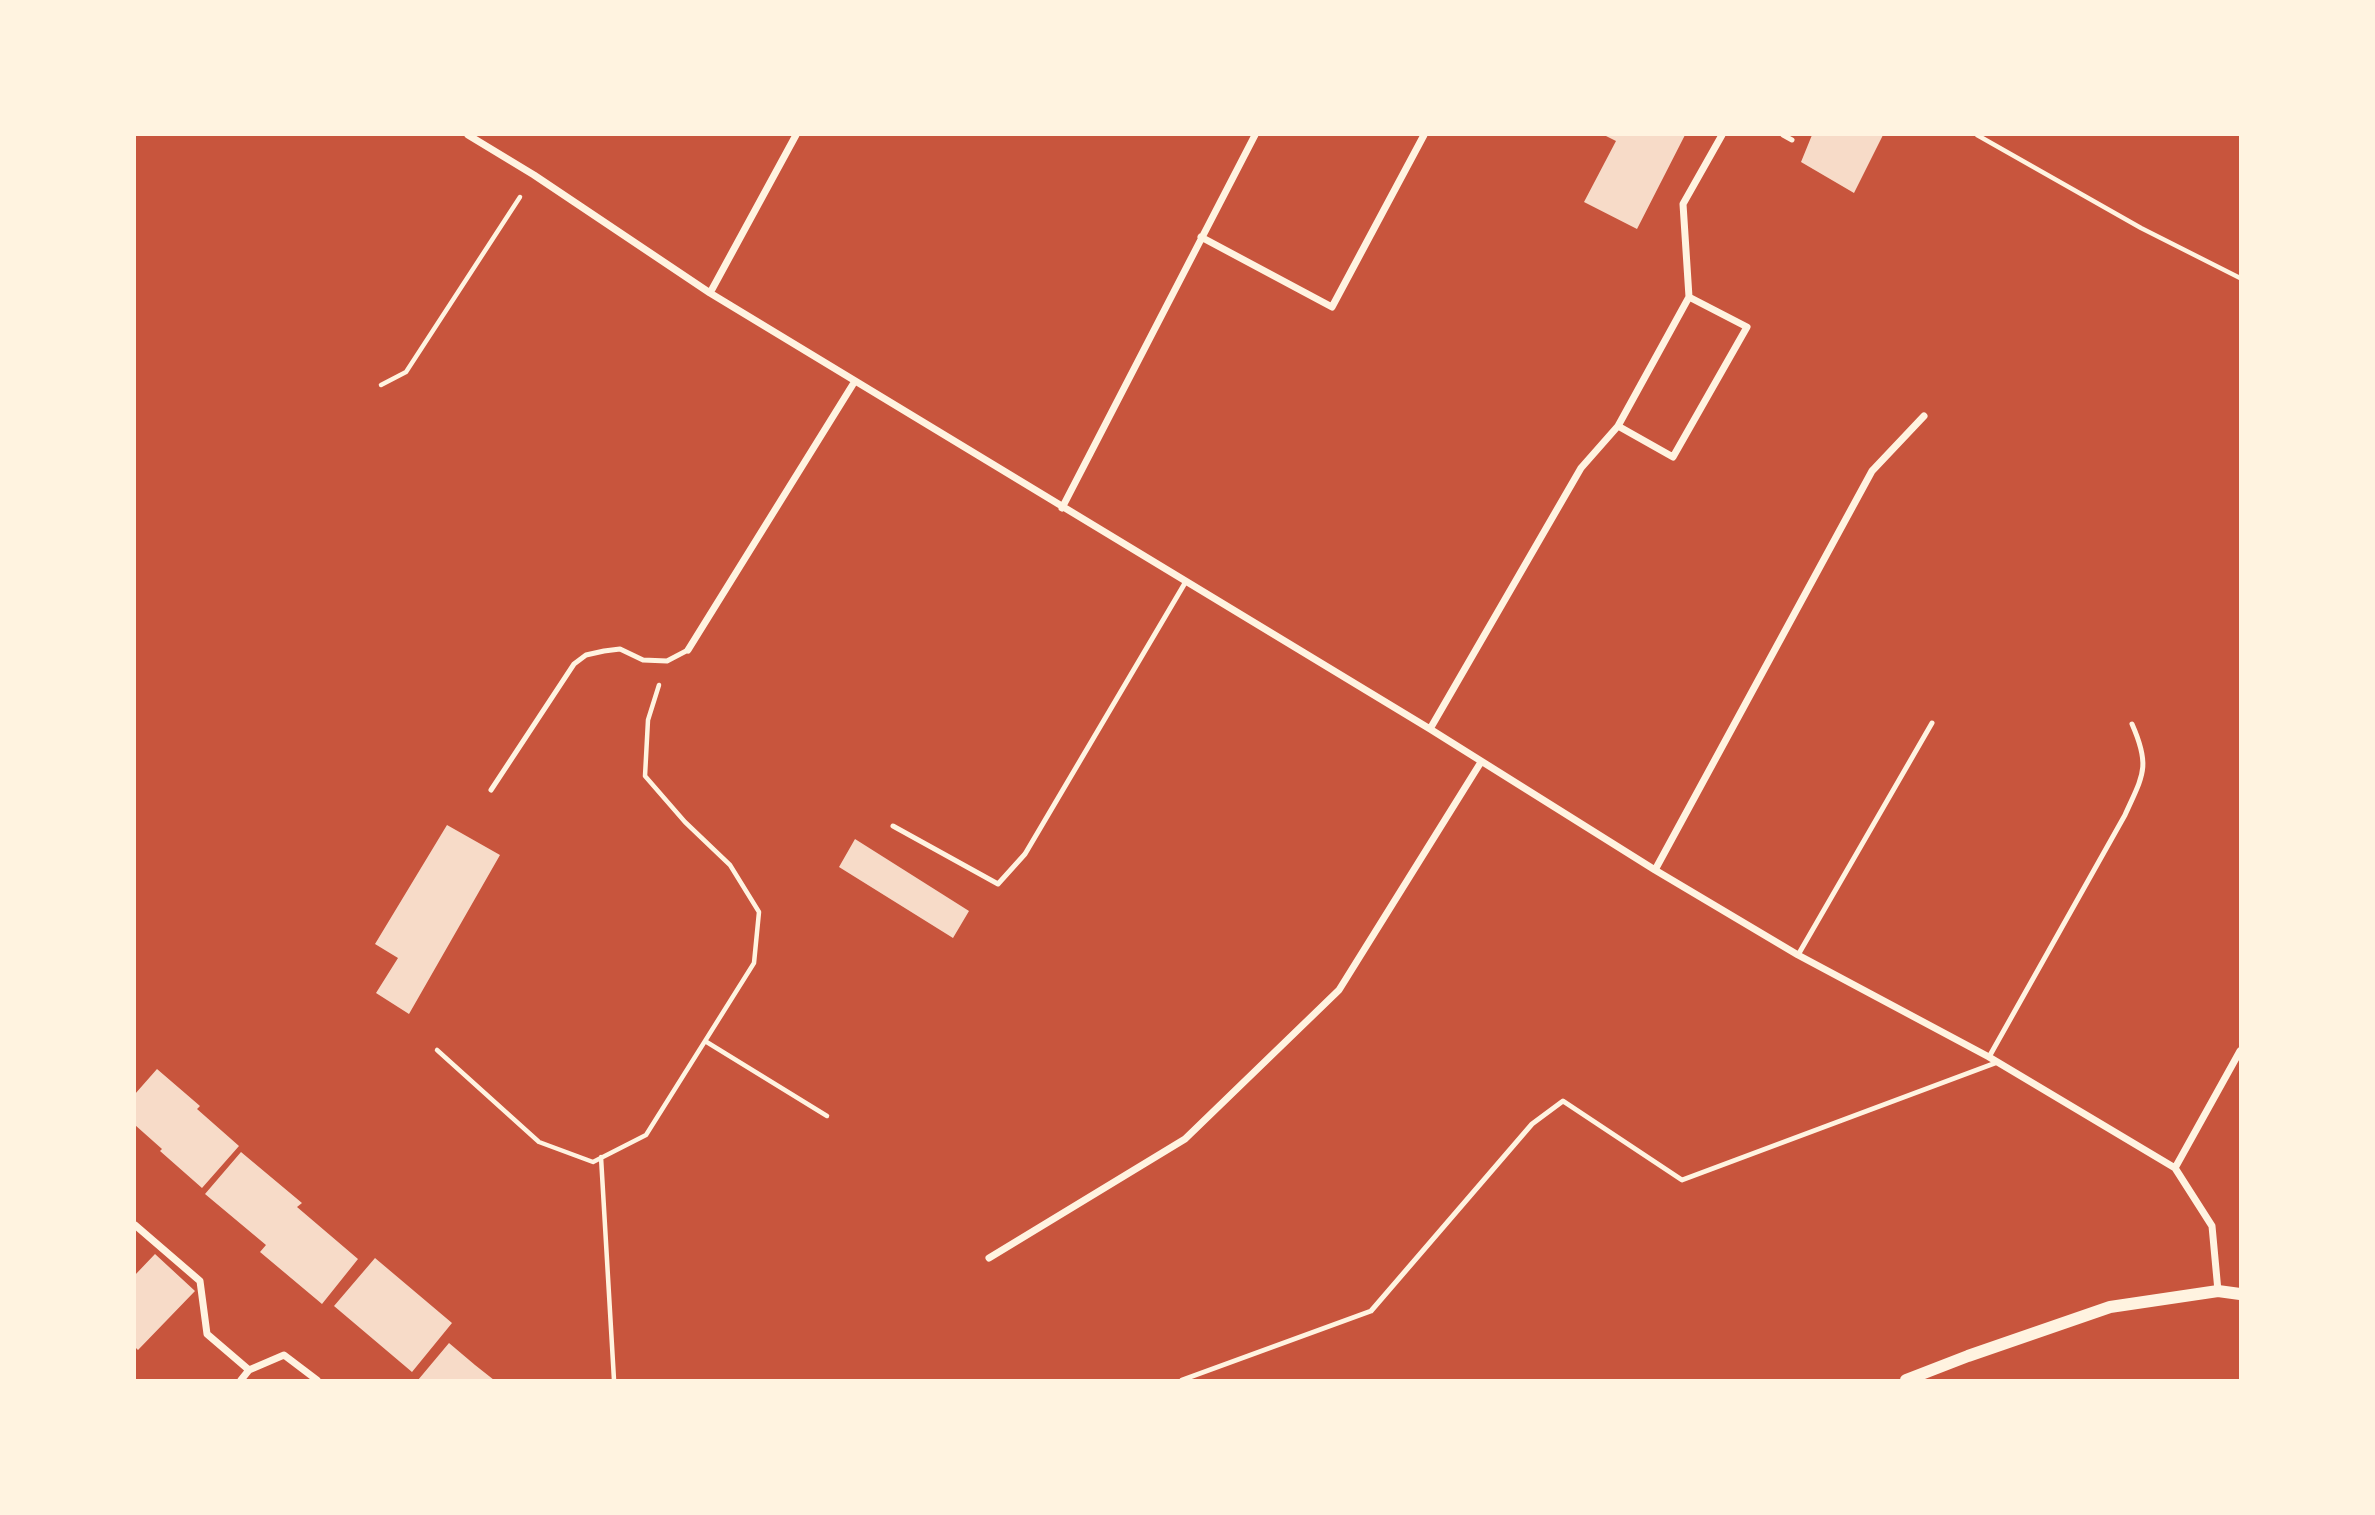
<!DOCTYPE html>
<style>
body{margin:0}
#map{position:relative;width:2375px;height:1515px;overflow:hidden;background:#c8553d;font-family:"Roboto Serif",serif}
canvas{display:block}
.frame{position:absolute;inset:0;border:136px solid #fff3e0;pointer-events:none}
</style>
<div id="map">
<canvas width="2375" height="1515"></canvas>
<div class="frame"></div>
</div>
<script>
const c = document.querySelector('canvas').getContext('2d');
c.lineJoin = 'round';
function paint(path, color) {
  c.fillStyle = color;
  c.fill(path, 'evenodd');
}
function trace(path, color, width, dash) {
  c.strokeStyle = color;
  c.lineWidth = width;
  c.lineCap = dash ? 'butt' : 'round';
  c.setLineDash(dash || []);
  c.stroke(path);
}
paint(new Path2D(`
 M1604,135H1685L1637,229L1584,202L1616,141Z
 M1812,135H1883L1854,193L1801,162Z
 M447,825L500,855L409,1014L376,993L398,958L375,944Z
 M855,839L969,911L953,938L839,867Z
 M157,1069L200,1106L197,1109L239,1146L202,1188L160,1151L162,1149L135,1125V1094Z
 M241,1152L302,1203L297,1207L358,1259L322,1304L260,1252L266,1245L205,1194Z
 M155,1254L195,1291L138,1350L135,1347V1275Z
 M375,1258L452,1323L412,1372L334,1306Z
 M449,1343L475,1365L494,1380H418Z`), '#f7dbc8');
trace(new Path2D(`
 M1977,135L2141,228L2240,278
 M381,385L406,372L520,197
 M705,1041L827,1116
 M437,1050L539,1142L593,1162L646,1135L754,963L759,912L730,865L685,822L645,776L648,720L659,685
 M601,1157L614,1380`), '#fff3e0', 4.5);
trace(new Path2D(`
 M1783,135L1792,140
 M491,790L574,664L586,655L604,651L620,649L643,660L667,661L688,650
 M893,826L998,884L1025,854L1185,583
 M1798,955L1932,723
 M1989,1057L2125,815C2143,775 2151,767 2132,724
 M1182,1380L1371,1311L1532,1124L1563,1101L1682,1180L1998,1062`), '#fff3e0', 5);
trace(new Path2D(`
 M468,135L534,175L710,293L1430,729L1655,870L1798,955L1989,1057L2175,1168L2212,1226L2218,1291
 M1201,237L1332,307L1424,135
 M710,293L796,135
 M1618,426L1673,457L1747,327L1689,297
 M1062,508L1255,135
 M688,650L855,381
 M1430,729L1581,468L1618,426L1689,297L1683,204L1722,135
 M1655,870L1872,471L1924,416
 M2175,1168L2240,1051
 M135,1225L200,1281L207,1334L249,1370L284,1355L317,1380
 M989,1258L1185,1139L1339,990L1481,762
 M241,1380L249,1370`), '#fff3e0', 7);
trace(new Path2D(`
 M1906,1380L1968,1356L2110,1307L2218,1291L2240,1294`), '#fff3e0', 12);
</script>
